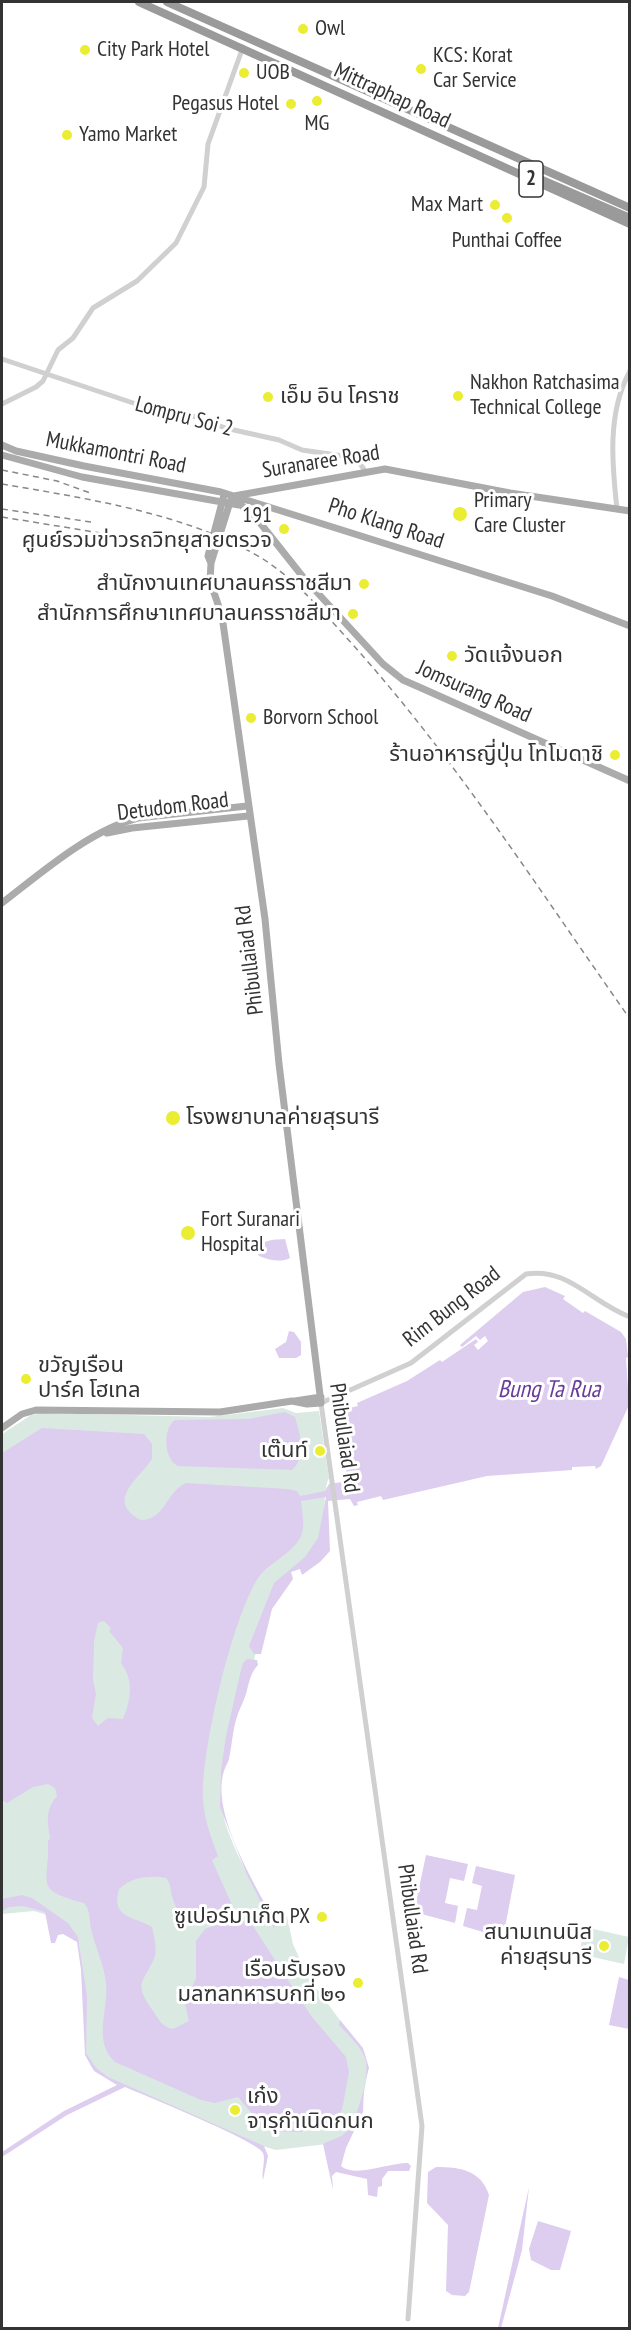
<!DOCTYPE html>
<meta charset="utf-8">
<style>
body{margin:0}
#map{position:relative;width:631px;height:2330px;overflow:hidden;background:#fff;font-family:"PT Sans Narrow",sans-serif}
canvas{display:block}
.frame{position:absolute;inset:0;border:3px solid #333;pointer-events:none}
</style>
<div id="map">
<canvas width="631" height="2330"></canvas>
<div class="frame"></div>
</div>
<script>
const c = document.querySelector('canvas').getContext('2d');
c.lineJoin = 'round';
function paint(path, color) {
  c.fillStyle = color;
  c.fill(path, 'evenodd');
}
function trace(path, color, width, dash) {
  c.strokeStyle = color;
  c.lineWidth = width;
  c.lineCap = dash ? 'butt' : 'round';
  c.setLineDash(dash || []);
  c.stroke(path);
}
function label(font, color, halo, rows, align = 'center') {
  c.font = font + ' "PT Sans Narrow","Noto Sans Thai",sans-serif';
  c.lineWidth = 6;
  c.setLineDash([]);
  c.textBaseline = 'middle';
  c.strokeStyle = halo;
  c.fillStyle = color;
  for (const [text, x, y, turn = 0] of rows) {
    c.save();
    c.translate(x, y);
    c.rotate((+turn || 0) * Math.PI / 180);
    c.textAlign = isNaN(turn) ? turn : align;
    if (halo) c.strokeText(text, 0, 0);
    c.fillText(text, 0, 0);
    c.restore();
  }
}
paint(new Path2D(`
 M283,1408L296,1413L319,1411L329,1478C323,1488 326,1522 320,1537C313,1556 292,1567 279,1581C271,1590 257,1646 254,1661L245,1662C236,1707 214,1769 223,1813C228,1842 257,1891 271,1919L287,1916L293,1944L308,1977L365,2054L368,2071L361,2109L344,2136L327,2144L276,2150L259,2145L109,2079L91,2066L86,2053V2002L79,1943L57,1918L34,1911L2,1914V1434L31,1415L42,1413L210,1417Z
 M585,1927L629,1937L624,1964L579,1954Z`), '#daeae3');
paint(new Path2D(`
 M285,1239L290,1258C280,1263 269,1260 259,1256L256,1251C261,1239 273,1240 285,1239Z
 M545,1287L565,1296L563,1299L583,1313L585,1311L621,1332L626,1339L628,1357L626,1358L629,1405L601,1466L596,1469L595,1466L572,1467V1470L487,1476L383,1500L381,1496L357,1502L358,1505L354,1506L350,1499L328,1501L330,1551L320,1562L302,1575L300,1569L291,1572L293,1579L272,1609L261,1654H254L249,1646L274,1583L305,1557L318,1538L326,1497L301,1501C302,1510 304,1520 303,1528C301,1551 269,1561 258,1578C232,1619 201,1750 203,1799C204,1819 211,1837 218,1856L212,1860L232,1905C209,1918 181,1932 172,1896C170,1889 171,1883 166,1878C149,1875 132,1877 119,1889C110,1919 136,1917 152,1927C154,1936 157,1948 155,1956C144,1984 132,1981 153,2011C159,2020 162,2027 173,2029L189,2021L185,2004L196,1978V1941L205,1929L236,1917L251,1923L312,2017L346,2057L349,2072L342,2110L331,2122L301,2132L267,2131L238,2097L215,2103L201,2100L115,2062C92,2040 109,2011 106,1983C104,1964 95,1947 91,1929C89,1920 91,1911 84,1903C32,1889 50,1885 48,1840L50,1839C48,1821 44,1812 57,1796L55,1788L48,1784L33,1787L7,1803L2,1800V1453L42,1428L144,1434L152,1444V1459C140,1478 104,1501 141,1520C165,1520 166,1492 186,1483L288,1489L297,1491L300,1496L325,1491L329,1484L342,1482L347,1476L339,1416L341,1410L358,1406L357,1403L407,1381L440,1360L442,1362L476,1339L478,1342L474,1345L478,1350L488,1341L485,1336L480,1340L476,1336L462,1347L460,1345L523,1292ZM104,1621L111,1628L109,1631L123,1648L121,1663C134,1680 131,1700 123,1719L108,1718L98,1726L92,1718L96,1694L93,1680L94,1641L98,1623Z
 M289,1331L294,1332L301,1342V1355L296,1358H279L275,1349L286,1342Z
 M285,1412L295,1417C300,1434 307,1457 292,1470L178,1466C164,1460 162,1429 175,1420L248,1419Z
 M247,1659L257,1660L258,1665C248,1675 249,1689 243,1702C232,1725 234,1735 229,1759C228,1763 225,1767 224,1771C210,1814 257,1887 276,1924L274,1928L247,1875L220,1807L221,1770L226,1736L240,1674L243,1663Z
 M426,1855L468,1864L464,1881L450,1878L445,1903L458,1906L455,1923L414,1912Z
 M476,1866L515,1875L503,1938L463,1926L467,1908L477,1910L482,1886L472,1883Z
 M22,1895L32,1898L68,1923L78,1937L87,1996L86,2053L96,2068L108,2077L264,2146L268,2156L263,2180C261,2172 266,2160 263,2153C258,2141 144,2095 125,2087L67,2115L2,2157V2152L64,2111L117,2085L94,2071L85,2055L81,1970L77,1942L63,1934L58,1935L55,1943H51L45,1912L23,1906L9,1907L2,1911V1899Z
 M619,1977L629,1980V2029L609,2025Z
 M340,2020L363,2048L369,2068L364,2085L363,2112L346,2148L341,2166C355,2178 387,2163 408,2163L411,2166L409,2171H388L382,2179V2186L378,2187L377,2197L368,2195L367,2179L336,2172L332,2176L333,2190L323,2144C329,2140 338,2139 344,2134C357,2123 371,2072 365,2058C360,2045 348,2035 339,2025Z
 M436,2167C460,2167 481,2170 489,2195L469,2292L465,2296L452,2295L446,2291L448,2225L427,2203L428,2172Z
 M529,2187L522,2250L501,2328H498Z
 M538,2221L571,2231L560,2270H551L531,2260L529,2249Z`), '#ddcdef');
trace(new Path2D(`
 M2,359L160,412L198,417L225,428L279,440L302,450L343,456L359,462L365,471
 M2,404L36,387L43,381L58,350L73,338L93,308L137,281L176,243L204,187L208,144L243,47
 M617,509C612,464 607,412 630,371
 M408,2319L422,2126L321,1403L411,1363L526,1274C568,1267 592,1303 630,1317`), '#d0d0d0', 5);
trace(new Path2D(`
 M2,445L16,451L84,466L221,492L552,596L630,626
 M2,455L82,477L239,505
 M234,496L385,469L510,493L630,511
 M233,498L257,519L303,577L383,664L403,680L419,687L630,781
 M211,563L231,499
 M107,833L132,828L248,816
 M2,903C41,873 90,830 138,818L247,806
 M295,1401L321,1397
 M2,1428L22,1414L36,1410L220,1412L292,1401L307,1404L321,1403L279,1064L265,919L222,616L210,581L211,563L208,556L224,495`), '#ababab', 7);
trace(new Path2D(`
 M139,2L630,224
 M167,2L630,208
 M526,173L630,218`), '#9a9a9a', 8);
trace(new Path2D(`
 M2,470L57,481L93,494
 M2,484C83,498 178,512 251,552C292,574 323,612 354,646C457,761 541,893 630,1019
 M2,509L91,522
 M2,517L113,535`), '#888', 1.5, [6, 4.5]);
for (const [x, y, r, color] of [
 [303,29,6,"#eaed31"],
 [85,50,6,"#eaed31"],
 [421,69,6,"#eaed31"],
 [244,73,6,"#eaed31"],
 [317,101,6,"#eaed31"],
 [291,104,6,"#eaed31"],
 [67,135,6,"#eaed31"],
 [495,205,6,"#eaed31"],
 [507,218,6,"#eaed31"],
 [458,396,6,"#eaed31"],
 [268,397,6,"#eaed31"],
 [460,514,8,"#eaed31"],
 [284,529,6,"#eaed31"],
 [364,584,6,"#eaed31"],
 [353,614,6,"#eaed31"],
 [452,656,6,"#eaed31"],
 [251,718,6,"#eaed31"],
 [615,755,6,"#eaed31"],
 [173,1118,8,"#eaed31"],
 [188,1233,8,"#eaed31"],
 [26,1379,6,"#eaed31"],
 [320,1451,6,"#eaed31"],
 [322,1917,6,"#eaed31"],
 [604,1946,6,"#eaed31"],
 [358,1983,6,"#eaed31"],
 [235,2110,6,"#eaed31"]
]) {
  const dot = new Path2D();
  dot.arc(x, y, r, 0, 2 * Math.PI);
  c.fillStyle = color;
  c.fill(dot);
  trace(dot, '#fff', 2);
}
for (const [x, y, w] of [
 [531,179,24]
]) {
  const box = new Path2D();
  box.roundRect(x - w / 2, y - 18, w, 36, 4.5);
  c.fillStyle = '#fff';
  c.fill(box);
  trace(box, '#333', 1.5);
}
label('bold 21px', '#333', null, [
 ["2",531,179]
]);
label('22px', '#333', '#fff', [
 ["Owl",315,29],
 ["City Park Hotel",97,50],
 ["KCS: Korat",433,56],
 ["Car Service",433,81],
 ["UOB",256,73],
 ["Pegasus Hotel",279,104,"right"],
 ["MG",317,124,"center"],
 ["Yamo Market",79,135],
 ["Max Mart",483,205,"right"],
 ["Punthai Coffee",507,241,"center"],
 ["Nakhon Ratchasima",470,383],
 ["Technical College",470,408],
 ["เอ็ม อิน โคราช",280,397],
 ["Primary",474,501],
 ["Care Cluster",474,526],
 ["191",272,516,"right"],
 ["ศูนย์รวมข่าวรถวิทยุสายตรวจ",272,541,"right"],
 ["สำนักงานเทศบาลนครราชสีมา",352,584,"right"],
 ["สำนักการศึกษาเทศบาลนครราชสีมา",341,614,"right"],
 ["วัดแจ้งนอก",464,656],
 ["Borvorn School",263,718],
 ["ร้านอาหารญี่ปุ่น โทโมดาชิ",603,755,"right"],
 ["โรงพยาบาลค่ายสุรนารี",186,1118],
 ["Fort Suranari",201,1220],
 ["Hospital",201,1245],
 ["ขวัญเรือน",38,1366],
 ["ปาร์ค โฮเทล",38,1391],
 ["เต๊นท์",308,1451,"right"],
 ["ซูเปอร์มาเก็ต PX",310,1917,"right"],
 ["สนามเทนนิส",592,1933,"right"],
 ["ค่ายสุรนารี",592,1958,"right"],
 ["เรือนรับรอง",346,1970,"right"],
 ["มลฑลทหารบกที่ ๒๑",346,1995,"right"],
 ["เก๋ง",247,2097],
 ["จารุกำเนิดกนก",247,2122]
], 'left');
label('22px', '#333', '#fff', [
 ["Mittraphap Road",392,96,25],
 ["Lompru Soi 2",184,417,15],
 ["Mukkamontri Road",116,453,11],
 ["Suranaree Road",321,462,-9],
 ["Pho Klang Road",386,524,18],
 ["Jomsurang Road",474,692,24],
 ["Detudom Road",173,807,-7],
 ["Phibullaiad Rd",250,960,-97],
 ["Rim Bung Road",452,1307,-38],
 ["Phibullaiad Rd",344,1438,82],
 ["Phibullaiad Rd",412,1919,82]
]);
label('italic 24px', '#693b9a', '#fff', [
 ["Bung Ta Rua",549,1390]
]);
</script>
